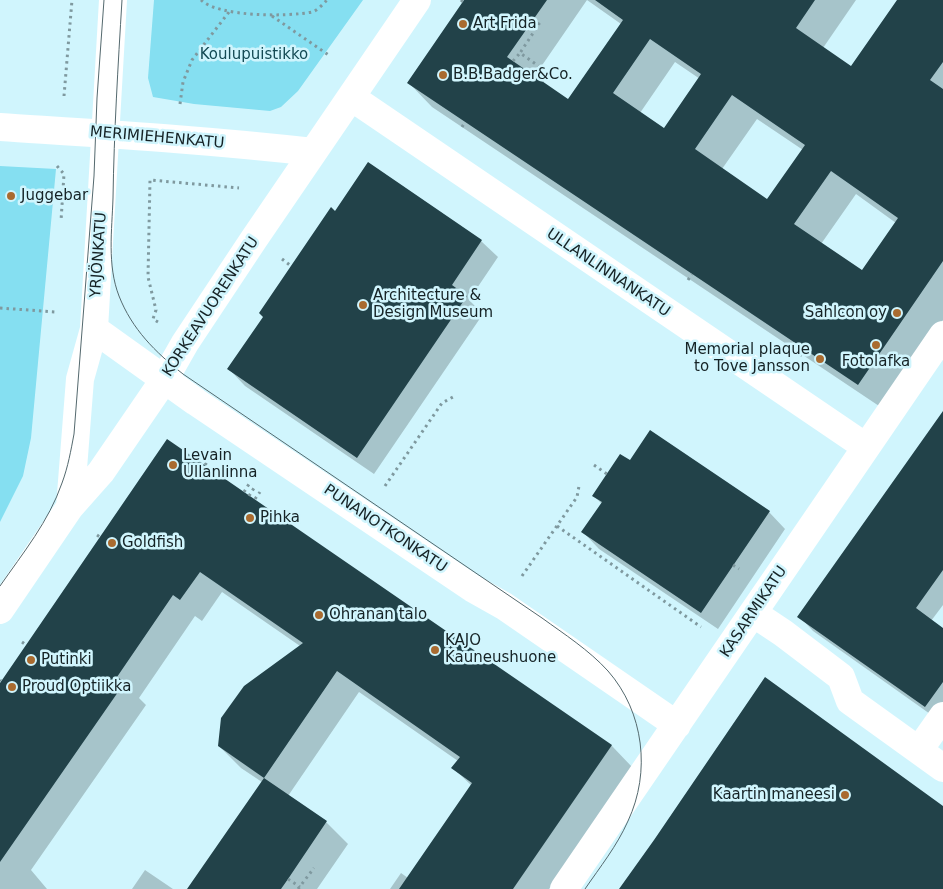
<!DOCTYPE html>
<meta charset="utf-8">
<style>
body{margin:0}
canvas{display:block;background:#d0f5fd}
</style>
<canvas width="943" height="889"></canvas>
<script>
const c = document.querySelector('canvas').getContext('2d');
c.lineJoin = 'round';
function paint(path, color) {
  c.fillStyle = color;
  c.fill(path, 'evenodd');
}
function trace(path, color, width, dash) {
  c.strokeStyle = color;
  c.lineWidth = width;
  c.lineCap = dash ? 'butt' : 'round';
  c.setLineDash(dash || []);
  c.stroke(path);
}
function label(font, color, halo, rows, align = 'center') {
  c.font = font + ' "DejaVu Sans",sans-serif';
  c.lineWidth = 5;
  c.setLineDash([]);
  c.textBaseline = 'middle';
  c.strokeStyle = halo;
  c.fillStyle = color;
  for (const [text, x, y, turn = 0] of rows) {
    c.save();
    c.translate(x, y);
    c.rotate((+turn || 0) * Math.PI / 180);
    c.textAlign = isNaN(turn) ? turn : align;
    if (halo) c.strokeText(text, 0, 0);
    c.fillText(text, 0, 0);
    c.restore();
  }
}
paint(new Path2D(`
 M154,0H363L298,91L281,107L270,111L194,104L153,97L148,78Z
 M0,166L56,169L31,438L23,476L0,522Z`), '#85dff1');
paint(new Path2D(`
 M466,0H856L823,48L851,68L899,0H943V320L882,408L432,107L408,82ZM587,0L621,24L568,101L534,77ZM675,62L700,79L665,130L640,113ZM757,119L803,150L767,201L722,169ZM856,194L896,223L862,272L821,244Z
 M368,164L481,241L498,257L469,300L483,314L374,474L245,386L229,369Z
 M943,413V605L931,621L943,629V721H940L813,631L799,616Z
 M168,441L612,746L633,768L549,889H390L401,873L408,878L472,786L453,768L458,761L359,692L288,796L326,822L348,844L317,889H189L262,782L241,768L219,746L300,646L222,592L202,621L195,616L139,698L146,705L31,870L47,889H0V686Z
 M630,462L769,512L785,529L718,629L599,549L583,532L602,504L594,496Z
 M145,870L173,889H132Z`), '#0003');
paint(new Path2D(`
 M464,0H547L507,57L568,99L623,20L595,0H815L796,28L851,66L897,0H943V62L930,80L943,89V261L858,385L407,83ZM650,39L701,74L664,128L613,93ZM732,95L805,145L767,199L695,149ZM831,171L898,218L862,270L794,224Z
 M368,162L482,240L452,285L467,296L357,458L227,369L263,317L259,313L331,207L335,211Z
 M943,411V570L916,608L943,628V682L925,707L797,617Z
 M650,430L770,511L701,613L581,532L602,502L592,496L620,454L630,460Z
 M167,439L612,745L513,889H399L472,783L451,768L460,757L337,671L264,778L218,746L221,718L244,686L303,643L200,572L180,600L173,595L117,677L125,682L0,862V683Z
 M765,677L943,806V889H619L654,840Z
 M264,778L327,821L288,879L281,889H187Z`), '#224249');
trace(new Path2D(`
 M201,0C218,17 288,17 312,12C317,11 323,4 327,0
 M461,0L463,2
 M272,16L330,56
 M532,20L539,24L520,53L547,72L542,81
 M513,61L520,53
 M64,96L72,0
 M180,104L183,82L192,60L229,12
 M462,127L465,122
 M57,166L64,174L61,221
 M282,259L291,266
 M688,280L692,274
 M0,308L56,312
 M158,322L153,319L156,310L148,277L150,180L239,188
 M800,356L804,349
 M205,465L210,458
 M594,465L607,474
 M385,486L442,403L453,397
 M244,492L249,484
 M249,496L254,488
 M255,499L260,492
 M557,526L701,627
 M97,535L100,537
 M733,565L739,569
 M522,576L577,497L579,486
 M22,642L26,645
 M0,680L1,681
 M288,879L300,887
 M298,889L314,868`), '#7f999f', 3, [2.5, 4]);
trace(new Path2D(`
 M351,97L866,447
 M0,127C105,134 209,140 313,152
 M94,329L196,402L472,588L504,606L677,725
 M70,507L80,379L94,329L113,0
 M0,610L70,507L101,472L164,380L185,343L254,239L417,0
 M753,613L783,633L841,677L850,701L943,768
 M919,750L943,716
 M564,889C691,705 816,519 943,335`), '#fff', 28);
trace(new Path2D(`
 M122,0C118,66 114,132 113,198C112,230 107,265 119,296C132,329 155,352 183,374L542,618C564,634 589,650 608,671C644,712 651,772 628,821C617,846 600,867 585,889
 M0,586C23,553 49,521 62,483C68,467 71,450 74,434L94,176L97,98L104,0`), '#54696e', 1);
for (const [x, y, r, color] of [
 [463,24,5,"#a96b30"],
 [443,75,5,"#a96b30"],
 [11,196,5,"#a96b30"],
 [363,305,5,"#a96b30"],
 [897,313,5,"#a96b30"],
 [876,345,5,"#a96b30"],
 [820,359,5,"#a96b30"],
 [173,465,5,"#a96b30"],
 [250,518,5,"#a96b30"],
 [112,543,5,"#a96b30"],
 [319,615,5,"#a96b30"],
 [435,650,5,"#a96b30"],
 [31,660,5,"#a96b30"],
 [12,687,5,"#a96b30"],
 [845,795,5,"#a96b30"]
]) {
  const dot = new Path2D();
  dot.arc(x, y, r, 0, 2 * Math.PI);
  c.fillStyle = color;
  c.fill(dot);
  trace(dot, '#d0f5fd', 2);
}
label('15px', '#152225', '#d0f5fd', [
 ["Art Frida",473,24],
 ["B.B.Badger&Co.",453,75],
 ["Juggebar",21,196],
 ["Architecture &",373,296],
 ["Design Museum",373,313],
 ["Sahlcon oy",887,313,"right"],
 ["Memorial plaque",810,350,"right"],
 ["to Tove Jansson",810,367,"right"],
 ["Fotolafka",876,362,"center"],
 ["Levain",183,456],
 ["Ullanlinna",183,473],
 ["Pihka",260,518],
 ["Goldfish",122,543],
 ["Ohranan talo",329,615],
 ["KAJO",445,641],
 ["Kauneushuone",445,658],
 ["Putinki",41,660],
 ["Proud Optiikka",22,687],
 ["Kaartin maneesi",835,795,"right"]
], 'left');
label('15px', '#134a54', '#d0f5fd', [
 ["Koulupuistikko",254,55]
]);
label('15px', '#152225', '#d0f5fd', [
 ["MERIMIEHENKATU",157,138,5],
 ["YRJÖNKATU",99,255,-86],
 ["ULLANLINNANKATU",608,273,34],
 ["KORKEAVUORENKATU",211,307,-57],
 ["PUNANOTKONKATU",385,529,34],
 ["KASARMIKATU",754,612,-56]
]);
</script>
